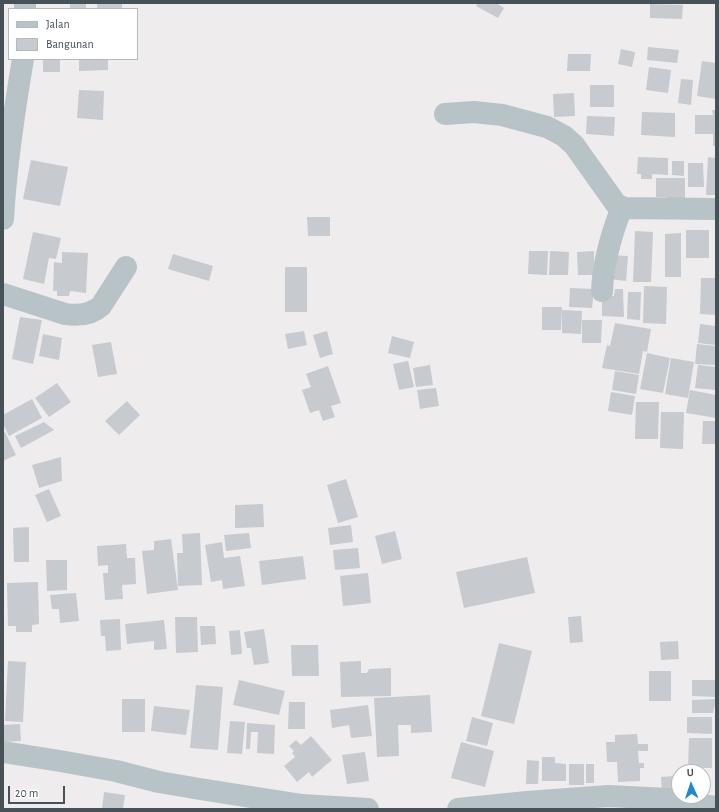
<!DOCTYPE html>
<style>
body{margin:0}
#map{position:relative;width:719px;height:812px;overflow:hidden;background:#efeced;font-family:"Alegreya Sans",sans-serif}
canvas{display:block}
.frame{position:absolute;inset:0;border:4px solid #465258;pointer-events:none}
.legend{position:absolute;left:8px;top:8px;width:130px;height:52px;box-sizing:border-box;background:#fff;border:1px solid #b5babc;margin:0;padding:5px 7px;list-style:none;font-size:12px;color:#465258}
.legend li{display:flex;align-items:center;gap:8px;height:20px}
.legend b{width:20px;border:1px solid #b5babc}
.north{position:absolute;left:671px;top:764px;width:40px;height:40px;box-sizing:border-box;background:#fff;border:1px solid #b5babc;border-radius:50%;rotate:357deg;font-size:11px;font-weight:700;line-height:16px;text-align:center;color:#465258}
.north::after{content:'';display:block;margin:auto;width:14px;height:18px;background:#2486d1;clip-path:polygon(50% 0,100% 100%,50% 72%,0 100%)}
.scale{position:absolute;left:8px;top:786px;width:57px;height:18px;box-sizing:border-box;border:2px solid #465258;border-top:0;padding-left:5px;font-size:12px;line-height:14px;white-space:nowrap;color:#465258;-webkit-text-stroke:3px #fff;paint-order:stroke}
</style>
<div id="map">
<canvas width="719" height="812"></canvas>
<div class="frame"></div>
<ul class="legend">
<li><b style="height:5px;background:#b8c3c8"></b>Jalan</li>
<li><b style="height:11px;background:#c7cacf"></b>Bangunan</li>
</ul>
<div class="north">U</div>
<div class="scale">20 m</div>
</div>
<script>
const c = document.querySelector('canvas').getContext('2d');
c.lineJoin = 'round';
function paint(path, color) {
  c.fillStyle = color;
  c.fill(path, 'evenodd');
}
function trace(path, color, width, dash) {
  c.strokeStyle = color;
  c.lineWidth = width;
  c.lineCap = dash ? 'butt' : 'round';
  c.setLineDash(dash || []);
  c.stroke(path);
}
paint(new Path2D(`
 M70,3H86V9H70Z
 M97,3H122V8L97,9Z
 M478,3H496L504,8L498,18L476,6Z
 M650,4L683,5L682,19L650,18Z
 M648,47L679,50L677,63L647,60Z
 M621,49L635,52L632,67L618,64Z
 M568,54H591L590,71H567Z
 M43,59H60V72H43Z
 M79,59H108V70L79,71Z
 M702,61L716,63V99L697,96Z
 M649,67L671,70L668,93L646,90Z
 M681,79L693,80L691,105L678,103Z
 M590,85H614V107H590Z
 M79,90L104,91L103,120L77,118Z
 M574,93L575,116L554,117L553,94Z
 M712,110H716V146H713V134H695V115H713Z
 M642,112L675,113V137L641,135Z
 M587,116L615,117L614,136L586,134Z
 M638,157L668,158V175L652,174V179H641V174H637Z
 M708,157L716,158V195H706Z
 M31,160L68,167L60,206L23,199Z
 M672,161H684V176L672,175Z
 M688,163H703L704,187H688Z
 M656,178H685V202L666,203V197H656Z
 M307,217H330V236H308Z
 M686,230H709V258H686Z
 M635,231L653,232L651,282H633Z
 M33,232L61,238L56,259L49,258L44,284L23,279Z
 M681,233V277H665V234Z
 M529,251H548L547,275L528,274Z
 M550,251L569,252L568,275H549Z
 M594,251V275H578L577,252Z
 M62,252L88,253L86,293L70,291L69,296H57V291H53L54,262L62,263Z
 M173,254L213,266L209,281L168,269Z
 M611,255L628,256L626,281L609,279Z
 M285,267H307V312H285Z
 M701,278H716V315L700,314Z
 M644,286L667,287L666,324L643,323Z
 M570,288L594,289L592,308L569,307Z
 M615,289H623L624,317L602,316V296H614Z
 M628,292H641L640,320L627,319Z
 M542,307H562L561,330H542Z
 M562,310L582,311L581,334L562,333Z
 M20,317L42,320L33,364L12,359Z
 M582,320H602L601,343H582Z
 M615,323L651,329L647,352L643,351L639,374L602,368L607,345L610,346Z
 M700,324L716,326V345L698,343Z
 M304,331L307,345L288,349L285,334Z
 M327,331L333,354L320,358L313,335Z
 M43,334L62,338L59,360L39,356Z
 M392,336L414,342L410,358L388,353Z
 M111,342L117,374L98,377L92,345Z
 M697,344L716,346V365L695,364Z
 M647,353L670,358L663,393L640,389Z
 M671,358L694,362L688,398L665,394Z
 M408,361L414,387L399,390L393,364Z
 M430,365L433,385L416,387L413,368Z
 M698,365L716,367V390L695,388Z
 M328,366L341,403L331,406L335,417L323,421L319,410L310,413L302,390L311,387L306,374Z
 M615,371L639,375L636,394L612,390Z
 M57,383L71,402L49,417L35,398Z
 M436,388L439,406L420,409L417,390Z
 M690,390L716,395V418L686,413Z
 M611,392L635,396L632,415L608,411Z
 M32,399L42,418L9,436L3,424V415Z
 M127,401L140,415L119,435L105,421Z
 M636,402H659L658,439H635Z
 M661,412H684L683,449L660,448Z
 M703,421H716V444H702Z
 M44,422L54,430L21,448L15,436Z
 M5,432L16,455L3,461V433Z
 M61,457L62,481L39,488L32,465Z
 M346,479L358,517L338,523L327,485Z
 M49,489L61,516L47,522L35,495Z
 M263,504L264,527L235,528V505Z
 M351,525L353,542L330,545L328,528Z
 M29,527V562H14L13,528Z
 M395,531L402,559L382,564L375,536Z
 M200,533L202,585L178,586L177,553H183L182,534Z
 M249,533L251,548L226,551L224,535Z
 M171,539L178,590L147,594L142,551L154,550V541Z
 M222,542L224,558L240,556L245,586L223,589L222,580L211,582L205,545Z
 M126,544L127,558H135L136,584L122,585L123,599L105,600L103,573H108V565L98,566L97,546Z
 M358,548L360,568L335,570L333,550Z
 M303,556L306,579L262,585L259,561Z
 M527,557L535,593L464,608L456,572Z
 M46,560H67V590L47,591Z
 M368,573L371,603L343,606L340,576Z
 M38,582L39,624L32,625V632H16V626H8L7,583Z
 M76,593L79,621L60,623L59,609H52L50,595Z
 M581,616L583,642L570,643L568,617Z
 M175,617H197L198,652L176,653Z
 M120,619L121,650L106,651L105,636H101L100,620Z
 M164,620L167,649L154,650V641L127,644L125,624Z
 M200,626H215L216,644L201,645Z
 M264,629L269,663L254,665L251,648H247L244,632Z
 M240,630L242,654L231,655L229,631Z
 M678,641L679,659L661,660L660,642Z
 M499,643L532,651L514,724L481,716Z
 M291,645H318L319,676H292Z
 M8,661L26,662L23,722L5,721Z
 M361,661V673H367L369,669L391,668V696L341,697L340,662Z
 M649,671H671V701H649Z
 M239,680L285,691L279,715L233,705Z
 M692,680H716V697L692,696Z
 M196,685L223,687L218,750L190,748Z
 M430,695L432,732L411,733V725H398L399,756L377,757L374,698Z
 M122,699H145V732H122Z
 M716,699L713,713H692V700Z
 M289,702H305V729H288Z
 M368,705L372,736L351,738L349,725L332,728L330,710Z
 M154,706L190,710L186,735L151,731Z
 M472,717L493,723L487,746L466,741Z
 M687,717H712V734L687,733Z
 M230,721L245,722L242,754L227,753Z
 M247,723L275,725L274,754L257,753L258,732H251L250,749H246Z
 M20,724L21,741L3,742V725Z
 M637,734L638,744H648V751H638L639,763H644V768H640V781L618,782L617,762H607L606,742H615V735Z
 M311,736L332,760L312,777L309,772L297,782L284,766L295,757L292,753L294,751L289,746L296,740L301,745Z
 M689,738H712V768H688Z
 M461,742L494,751L485,787L451,778Z
 M365,752L369,781L347,784L342,755Z
 M542,757H555V763L566,764V781H542Z
 M527,760L539,761L538,784H526Z
 M569,764H584V785H569Z
 M586,764H594V783H586Z
 M675,776L676,792L662,793L661,777Z
 M703,777H708L707,795H703Z
 M104,792L125,795L123,809H102Z`), '#c7cacf');
trace(new Path2D(`
 M25,3V9
 M445,114L474,112L502,115L547,127L564,136L574,145L616,204C619,206 622,207 625,208L716,209
 M3,219C6,165 14,112 23,59
 M602,291C603,262 611,235 622,207
 M3,294L65,314C78,316 91,315 101,306L126,267
 M3,752L60,761L116,771L159,782L200,789L302,805L368,809
 M458,809L527,802L608,796L669,799L716,807`), '#b8c3c8', 22);
</script>
